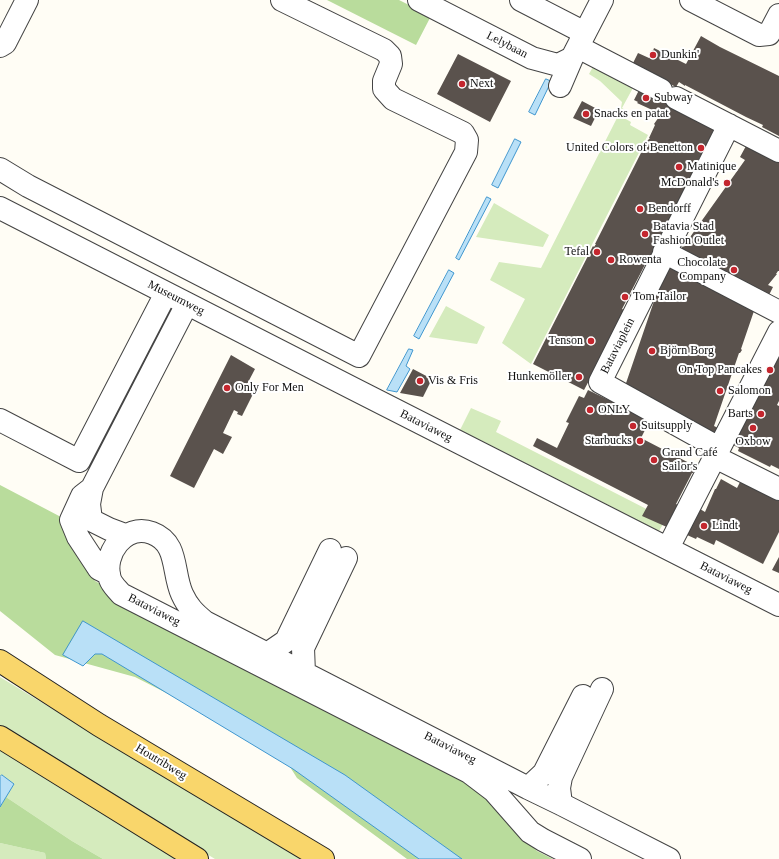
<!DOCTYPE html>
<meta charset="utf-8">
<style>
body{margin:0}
canvas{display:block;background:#fffdf5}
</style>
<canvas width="779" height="859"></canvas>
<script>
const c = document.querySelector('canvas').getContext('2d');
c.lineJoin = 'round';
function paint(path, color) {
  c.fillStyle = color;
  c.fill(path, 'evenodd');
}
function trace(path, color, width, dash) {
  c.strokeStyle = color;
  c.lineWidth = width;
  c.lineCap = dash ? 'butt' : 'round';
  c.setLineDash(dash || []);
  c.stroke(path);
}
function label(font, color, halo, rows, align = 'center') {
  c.font = font + ' Georgia,serif';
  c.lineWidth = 4;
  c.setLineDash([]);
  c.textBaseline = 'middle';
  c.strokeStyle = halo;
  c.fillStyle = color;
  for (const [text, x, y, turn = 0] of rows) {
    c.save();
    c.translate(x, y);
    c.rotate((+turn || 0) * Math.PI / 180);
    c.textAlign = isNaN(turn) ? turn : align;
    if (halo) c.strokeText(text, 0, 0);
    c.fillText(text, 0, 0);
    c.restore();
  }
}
paint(new Path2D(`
 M594,65L634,86L622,108L627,111L624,118L631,122L630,125L648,135L531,364L502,343L525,299L490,280L499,262L541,268L617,118L621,108L622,102L600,81L589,74Z
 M494,203L549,235L543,247L476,237Z
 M446,306L485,327L477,344L429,337Z
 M471,408L501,421L496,432L666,519L659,531L460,430Z
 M0,677L113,746L303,859H215L94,785L0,725Z
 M0,749L180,859H103L72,841L6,797L13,784L2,775L0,777Z
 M0,843L45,853L46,859H0Z`), '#d5ebbd');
paint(new Path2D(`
 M327,0H399L431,16L416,45Z
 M0,485L61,517L95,581L470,782L537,851L553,859H407L297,778L280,751L135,677L55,655L0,611Z
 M6,797L72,841L103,859H46L45,853L0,843V807Z`), '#b9dc9c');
const water = new Path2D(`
 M546,79L558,84L555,89L549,86L535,115L529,112Z
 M515,139L521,142L498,188L492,185Z
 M487,197L491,199L459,260L456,258Z
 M449,270L454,273L419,339L414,336Z
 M409,349L413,350L406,366L410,369L397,392L387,390Z
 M83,621L345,775L462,859H419L293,769L102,654H95L83,666L63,655Z
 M2,775L14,784L0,807V777Z`);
paint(water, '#b9e0f7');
trace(water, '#3f96cf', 1);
paint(new Path2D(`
 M701,36L720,47L779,76V136L762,127L763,125L746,117L685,85V86L679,82L676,87L632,65L638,53L649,58L652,50L653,51L654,48L686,64Z
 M458,54L511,81L490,122L437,94Z
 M640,88L715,127L701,157H700L697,162L699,163L652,256L650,255L622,309L624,310L599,359L600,360L584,390L533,364L593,246L594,247L596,244H595L647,141L650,138H649L655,125L654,124L661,114L637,103L638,102L634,100Z
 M582,101L599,110L591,126L573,118Z
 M746,146L779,162V271H778L776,274H777L768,285L773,287L767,299L681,249L683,246L684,247L687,240H688L745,160L740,157Z
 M666,266L680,272L754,311L741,349L742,350L740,353H739L714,426L718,428L714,436L624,389Z
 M779,353V401L777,405L779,406V469L771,465L770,467L738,451L739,448L727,442Z
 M231,355L255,369L244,390L248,392L250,387L255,390L242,416L237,414L238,412L234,410L223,433L232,437L223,454L214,449L194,488L170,476Z
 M413,369L432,379L423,397L400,393Z
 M588,390L619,405L650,422L646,430H645L641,438L695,466L693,473H692L676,504L680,506L669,528L642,516L648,505L533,446L537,438L557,448L569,423L566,422L579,396L584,398Z
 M721,479L737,488L740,482L779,501V532L763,564L716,540L714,545L697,537L696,539L687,535L700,509L705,512L715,489H716Z
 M779,557V573L772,570Z`), '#5a524d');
const minor = new Path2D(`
 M419,0L532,58L558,65L572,58L602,0
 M521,0L585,33
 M691,0L759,35L769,34L779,15
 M0,46L5,43L27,0
 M578,47L661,90
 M560,86L572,58
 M676,98L779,151
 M0,169L28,186L359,356L466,152L467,140L463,133L393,99L384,89V81L391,64L390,56L384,50L282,0
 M0,208L352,388L779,605
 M664,252L779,312
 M0,420L79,461L166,293
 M719,448L600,382L729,125
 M715,457L779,489
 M91,489L82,496L71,520L78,537L99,569L109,574
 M125,535L109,529L91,520L89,504L92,488L187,304
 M668,548L779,332
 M267,654L286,641L330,550
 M304,673L303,648L346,558
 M528,788L544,773L583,696
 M561,804L559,788L561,777L602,689
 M580,859L543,840L530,832L494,791L469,772L121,594C117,589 112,585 110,579C102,554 125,523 152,533C179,543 172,572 182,594C188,607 194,613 205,622L528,788L561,804L669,859`);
const major = new Path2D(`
 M0,661L99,725L323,859
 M0,737L197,859`);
trace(minor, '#444', 24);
trace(major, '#222', 24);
trace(minor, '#fff', 22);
trace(major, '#f9d66b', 22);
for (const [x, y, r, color] of [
 [653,55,4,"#c4262e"],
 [462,84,4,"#c4262e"],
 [646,98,4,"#c4262e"],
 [586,114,4,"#c4262e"],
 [701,148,4,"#c4262e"],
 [679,167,4,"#c4262e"],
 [727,183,4,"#c4262e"],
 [640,209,4,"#c4262e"],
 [645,234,4,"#c4262e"],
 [597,252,4,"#c4262e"],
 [611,260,4,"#c4262e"],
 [734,270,4,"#c4262e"],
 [625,297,4,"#c4262e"],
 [591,341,4,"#c4262e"],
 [652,351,4,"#c4262e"],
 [770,370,4,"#c4262e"],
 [579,377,4,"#c4262e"],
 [420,381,4,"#c4262e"],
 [227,388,4,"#c4262e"],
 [720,391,4,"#c4262e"],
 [590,410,4,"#c4262e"],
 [761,414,4,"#c4262e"],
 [633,426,4,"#c4262e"],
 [753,428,4,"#c4262e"],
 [640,441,4,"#c4262e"],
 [654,460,4,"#c4262e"],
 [704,526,4,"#c4262e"]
]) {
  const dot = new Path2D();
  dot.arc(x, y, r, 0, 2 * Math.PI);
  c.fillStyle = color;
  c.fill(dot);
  trace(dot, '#fff', 1.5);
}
label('12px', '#111', '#fff', [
 ["Lelybaan",507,45,27],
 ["Museumweg",176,298,27],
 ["Bataviaplein",618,346,-63],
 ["Bataviaweg",426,426,27],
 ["Bataviaweg",726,578,27],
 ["Bataviaweg",154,610,27],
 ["Bataviaweg",450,748,27],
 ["Houtribweg",161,762,31]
]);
label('12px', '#111', '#fff', [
 ["Dunkin'",661,55],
 ["Next",470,84],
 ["Subway",654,98],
 ["Snacks en patat",594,114],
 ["United Colors of Benetton",693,148,"right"],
 ["Matinique",687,167],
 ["McDonald's",719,183,"right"],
 ["Bendorff",648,209],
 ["Batavia Stad",653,227],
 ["Fashion Outlet",653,241],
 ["Tefal",589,252,"right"],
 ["Rowenta",619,260],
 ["Chocolate",726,263,"right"],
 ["Company",726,277,"right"],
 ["Tom Tailor",633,297],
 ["Tenson",583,341,"right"],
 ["Björn Borg",660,351],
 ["On Top Pancakes",762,370,"right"],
 ["Hunkemöller",571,377,"right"],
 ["Vis & Fris",428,381],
 ["Only For Men",235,388],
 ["Salomon",728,391],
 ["ONLY",598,410],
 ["Barts",753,414,"right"],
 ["Suitsupply",641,426],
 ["Starbucks",632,441,"right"],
 ["Oxbow",753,442,"center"],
 ["Grand Café",662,453],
 ["Sailor's",662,467],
 ["Lindt",712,526]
], 'left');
</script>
